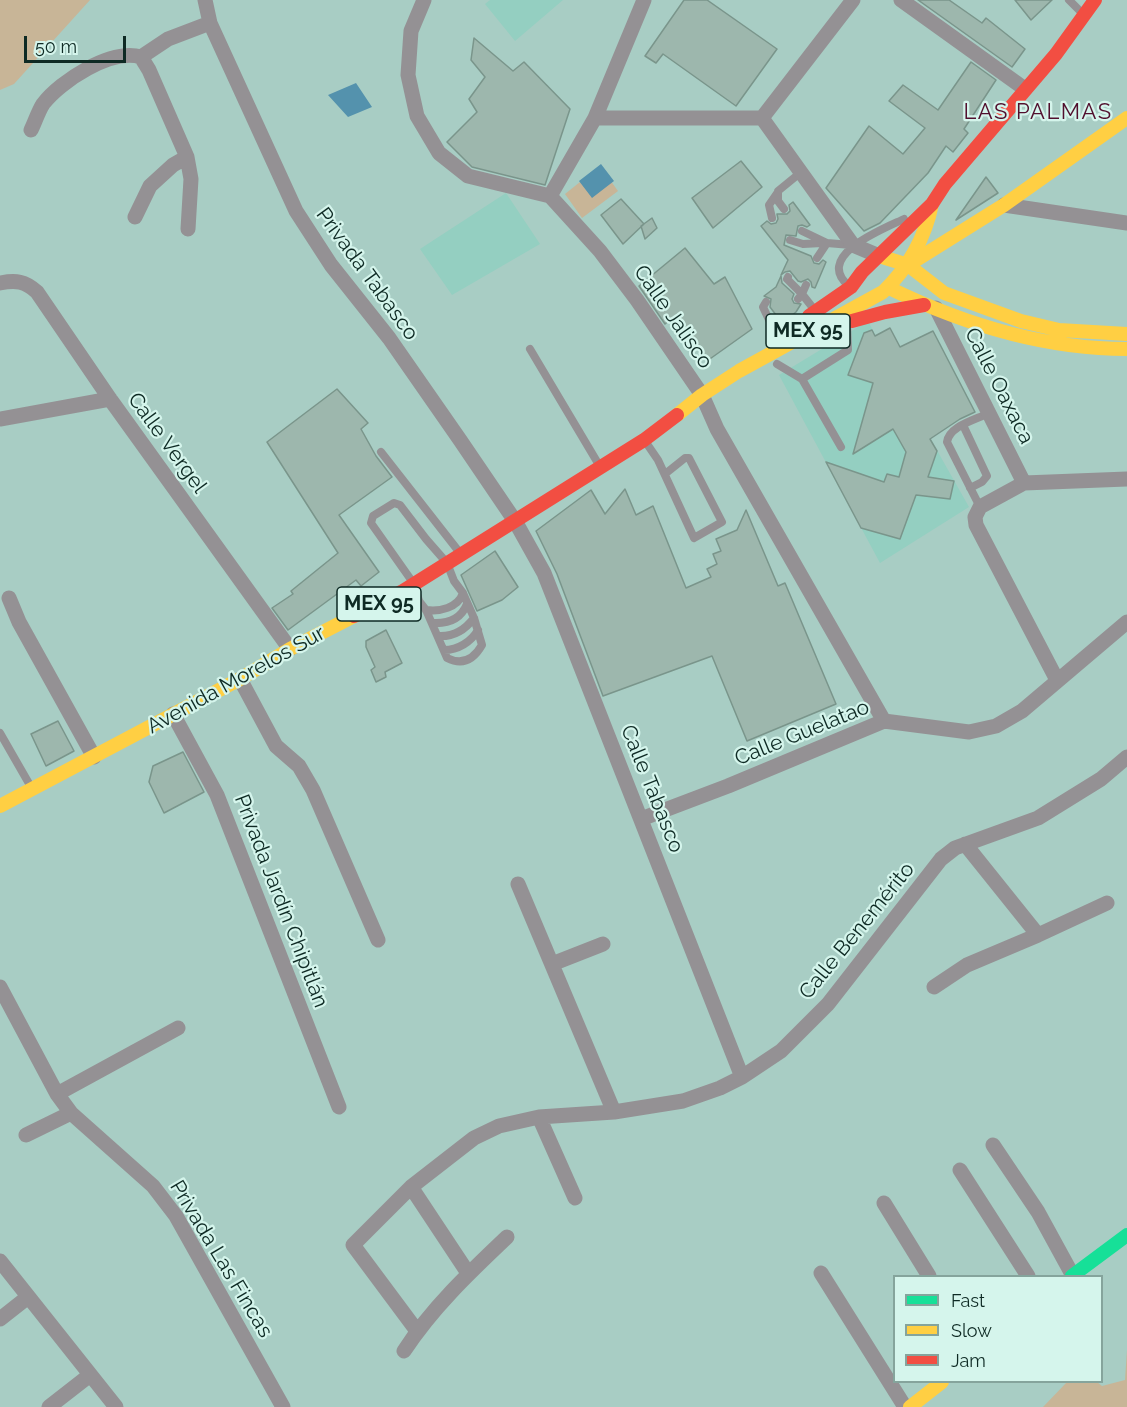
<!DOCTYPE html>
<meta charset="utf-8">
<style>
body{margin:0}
#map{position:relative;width:1127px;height:1407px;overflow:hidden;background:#a8cdc4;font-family:Raleway,sans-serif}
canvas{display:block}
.legend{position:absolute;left:893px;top:1275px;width:210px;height:108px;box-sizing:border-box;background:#d5f5ec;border:2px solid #85a49c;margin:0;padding:8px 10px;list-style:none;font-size:18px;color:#0e2a24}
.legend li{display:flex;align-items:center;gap:12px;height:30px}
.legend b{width:30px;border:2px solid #85a49c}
.scale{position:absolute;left:24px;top:36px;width:102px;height:27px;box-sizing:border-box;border:3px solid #0e2a24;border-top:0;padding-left:8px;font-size:18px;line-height:21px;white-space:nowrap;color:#0e2a24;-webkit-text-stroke:4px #d5f5ec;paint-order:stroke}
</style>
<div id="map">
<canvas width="1127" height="1407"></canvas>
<ul class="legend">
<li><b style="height:8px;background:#16e098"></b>Fast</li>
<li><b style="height:8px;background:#ffcf43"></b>Slow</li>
<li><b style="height:8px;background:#f24e42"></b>Jam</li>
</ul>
<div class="scale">50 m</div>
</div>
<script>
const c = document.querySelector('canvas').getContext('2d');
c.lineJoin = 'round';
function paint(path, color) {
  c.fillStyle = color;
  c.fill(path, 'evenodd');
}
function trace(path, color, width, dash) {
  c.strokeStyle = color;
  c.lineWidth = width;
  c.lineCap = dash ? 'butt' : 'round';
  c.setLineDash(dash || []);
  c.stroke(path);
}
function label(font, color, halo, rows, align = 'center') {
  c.font = font + ' Raleway,sans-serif';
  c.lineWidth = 4.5;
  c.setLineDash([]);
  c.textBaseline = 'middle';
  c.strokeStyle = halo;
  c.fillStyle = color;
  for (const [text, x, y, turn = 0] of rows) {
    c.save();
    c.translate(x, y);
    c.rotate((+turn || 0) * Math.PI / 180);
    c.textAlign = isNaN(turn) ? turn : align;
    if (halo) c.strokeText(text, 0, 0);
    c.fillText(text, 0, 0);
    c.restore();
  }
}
paint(new Path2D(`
 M490,0H563L515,41L485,4Z
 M506,193L540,244L452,295L420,249Z
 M868,321L917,415L969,507L880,563L779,375Z`), '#94cfc1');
paint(new Path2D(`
 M0,0H90L14,84L0,90Z
 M600,166L618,191L582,218L565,194Z
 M1127,1350V1407H1043L1067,1382H1097L1102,1386L1125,1380Z`), '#c8b597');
paint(new Path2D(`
 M356,83L372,107L348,117L328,95Z
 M601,164L614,181L592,198L579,181Z`), '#5492ad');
const building = new Path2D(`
 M684,0H707L777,49L736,106L663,54L656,63L645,56Z
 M918,0H949L982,23L986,18L1025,49L1012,67Z
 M1015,0H1052L1031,20Z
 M474,38L513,71L524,62L570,109L545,185L472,167L447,142L477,112L469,99L485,77L471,60Z
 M971,62L996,80L964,129L968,133L953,152L946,146L928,173L880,223L864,231L826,188L869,126L903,154L925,128L889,101L903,85L938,110Z
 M741,161L762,187L713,228L692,198Z
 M986,177L998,193L956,220Z
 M621,199L644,224L623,244L601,215Z
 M793,202L810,225L807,227L802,225L798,226L796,236L786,235L784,245L811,256L814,263L819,264L823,260L826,262L815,288L812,287L811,282L808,279L801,282L798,281L790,271L785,272L781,275L788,260L761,226L767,221L771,224L776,223L778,219L777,214H787L790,211L789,205Z
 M652,218L657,228L645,239L641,226Z
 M685,248L714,284L725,277L752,329L707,361L677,314L665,324L639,286Z
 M781,276L782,283L794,294L792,299L794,303L801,304L796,312L782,323L770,307L771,299L764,296L776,287Z
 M890,328L900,347L933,331L975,412L960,419L930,439L937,451L928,477L954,481L950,499L916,495L900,539L861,528L826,462L884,482L887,474L899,477L906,452L893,429L853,454L873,383L848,375L864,333L872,330L875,336Z
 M337,389L368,423L361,429L376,456L392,477L339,515L379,572L361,586L356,580L288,630L272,608L293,594L291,591L338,553L267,442Z
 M625,489L636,515L653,506L686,588L711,577L707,569L717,564L713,554L721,551L716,539L737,530L746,510L778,586L785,583L836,704L747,741L712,656L603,696L557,574L536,531L591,490L605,514Z
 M495,551L518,587L502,600L477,611L461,575Z
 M386,630L402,663L385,672L386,677L376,682L371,670L375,667L366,647V641Z
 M58,721L74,751L46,766L31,734Z
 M183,752L204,792L164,813L149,782L153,766Z`);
paint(building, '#9db7ad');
trace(building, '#7a958b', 1.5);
trace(new Path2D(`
 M1069,0L1083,14
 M784,209L778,201V191L800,173
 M772,218L769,205L778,192
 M802,231L827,243L851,245
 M790,240L803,244L822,243
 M817,258L827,243
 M788,277L787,279L802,294L798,299
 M806,285L802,294L813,308
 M849,286C813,256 883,229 904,219
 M766,302L763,307L772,326L775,339
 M530,349L599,465
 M777,364L802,379L848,350L847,324
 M802,379L841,447
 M963,425L987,476L982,482L970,488
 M645,441L658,460L694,538L722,522L689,458H685L665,474
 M381,452L460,553
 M394,503L400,505L426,539L447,563L454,581L463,593L474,618L482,645C474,659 463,666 447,658L426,610L419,601L414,584L371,523L373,516Z
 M980,507L947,442C949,426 975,420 989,413
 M426,610C439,612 458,608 463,593
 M432,623C448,624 461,619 467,604
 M438,636C453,637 465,630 474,618
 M444,650C458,650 471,642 478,630
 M0,733L31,787`), '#949194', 8);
trace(new Path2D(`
 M205,0L210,23L296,211L331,265L389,338L460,440L515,521L544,573L742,1077
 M424,0L411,31L408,75L417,116L439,153L468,176L550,196L600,251L637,300L702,395L717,429L884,721
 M901,0L1025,89
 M141,57L168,39L210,23
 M595,118H762
 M762,118L853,245L879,256
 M762,118L853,0
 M31,130C35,122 38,112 43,104C61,81 111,48 141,57L149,70L187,157L191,179L188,229
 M550,196L595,118L644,0
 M1004,205L1127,223
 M135,217L150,186L173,165L187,157
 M0,283C16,280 25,281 37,292L110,399L290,649
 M936,308L1024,483
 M0,419L110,399
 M9,598L19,622L94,757
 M240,679L276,746L299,766L313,790L378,940
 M1057,680L976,525L975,517L980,507L1024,483L1127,479
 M173,714L217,795L339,1107
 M641,819L728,786L884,721L969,732L996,726L1022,711L1127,622
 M965,844L1038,935
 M518,884L614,1112
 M552,964L603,944
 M0,987L57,1094L71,1113L153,1186L176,1216L283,1407
 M934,987L967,965L1038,935L1107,903
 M57,1094L178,1028
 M539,1117L575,1198
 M26,1135L71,1113
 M993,1145L1038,1212L1073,1276
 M960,1170L1028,1276
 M411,1187L468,1273
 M884,1203L929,1276
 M0,1261L116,1407
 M821,1273L905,1407
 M0,1319L28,1297
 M417,1331L353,1245L411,1187L474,1138L499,1126L539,1117L614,1112L683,1101L720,1088L742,1077L781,1051L828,1004L941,859L955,848L1038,818L1101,779L1127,757
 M404,1351C432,1308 470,1272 507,1237
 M49,1407L90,1375`), '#949194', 15);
trace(new Path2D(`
 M1072,1276L1127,1235`), '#16e098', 14);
trace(new Path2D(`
 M879,256L908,265L944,293L1021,321L1059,330L1127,334
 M908,265L1004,205L1127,118
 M889,288C963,324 1044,349 1127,349
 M677,415L702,395L739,371L883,292C908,268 925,238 932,204
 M0,806L240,679L290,649L354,616
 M910,1407L942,1382`), '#ffcf43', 14);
trace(new Path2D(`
 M809,316L851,287L862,272L932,204L945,184L1056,54L1095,0
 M852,321L885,312L924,305
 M354,616L403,591L644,440L677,415`), '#f24e42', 14);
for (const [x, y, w] of [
 [808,331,84],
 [379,604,84]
]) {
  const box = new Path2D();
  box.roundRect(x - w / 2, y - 17, w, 34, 4.5);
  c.fillStyle = '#d5f5ec';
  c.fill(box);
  trace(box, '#0e2a24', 1.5);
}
label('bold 20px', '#0e2a24', null, [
 ["MEX 95",808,331],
 ["MEX 95",379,604]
]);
label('21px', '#0e2a24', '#d5f5ec', [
 ["Privada Tabasco",367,274,54],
 ["Calle Jalisco",673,317,55],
 ["Calle Oaxaca",999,386,63],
 ["Calle Vergel",167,443,54],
 ["Avenida Morelos Sur",236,680,-29],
 ["Calle Guelatao",802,733,-22],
 ["Calle Tabasco",652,789,68],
 ["Privada Jardín Chipitlán",281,901,69],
 ["Calle Benemérito",857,931,-51],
 ["Privada Las Fincas",221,1259,59]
]);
c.letterSpacing = '1.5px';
label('22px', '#510f2d', '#d5f5ec', [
 ["LAS PALMAS",1038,112]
]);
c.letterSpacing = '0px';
</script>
